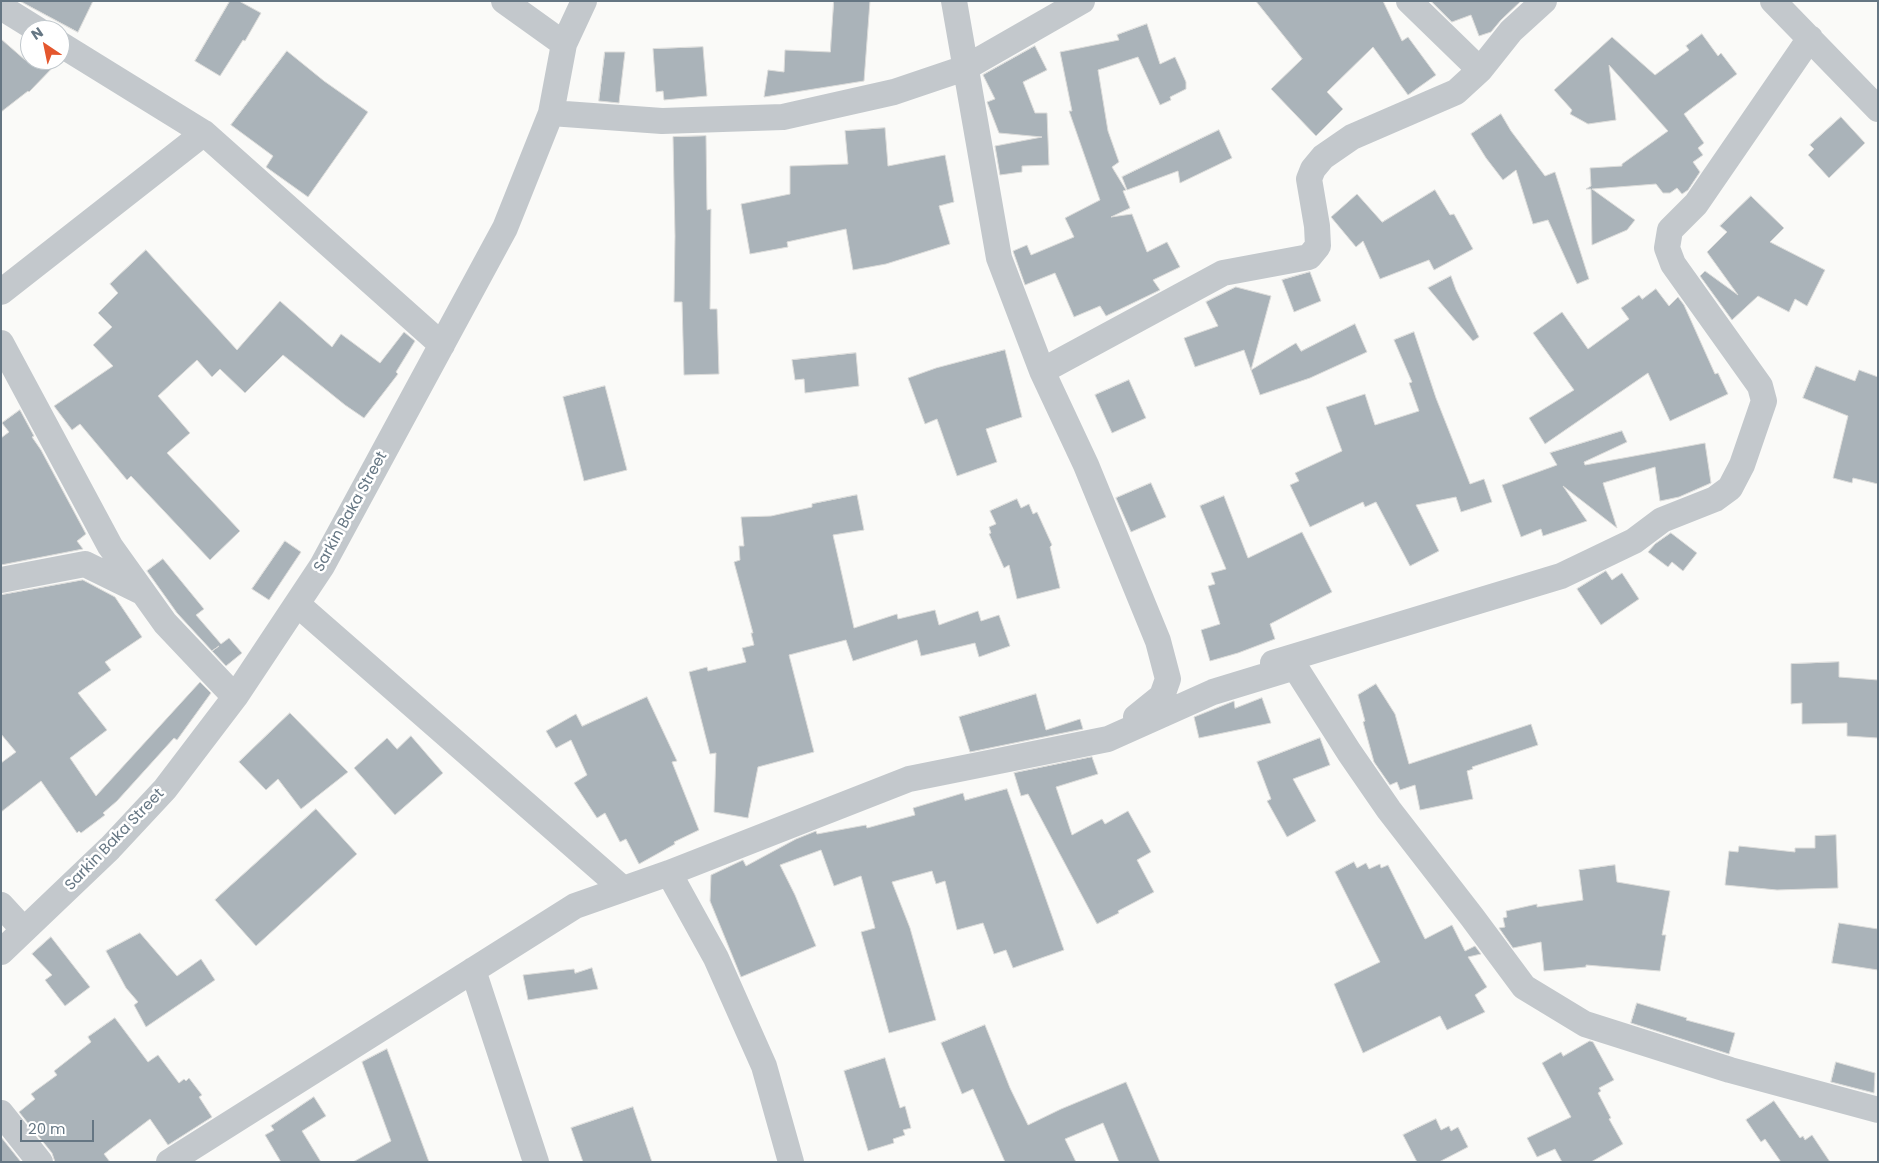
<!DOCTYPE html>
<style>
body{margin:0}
#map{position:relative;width:1879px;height:1163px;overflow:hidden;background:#fafaf8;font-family:Poppins,sans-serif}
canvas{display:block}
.frame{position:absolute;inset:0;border:2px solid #657683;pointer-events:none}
.north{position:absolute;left:20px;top:20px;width:50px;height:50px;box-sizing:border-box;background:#fff;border:1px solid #c1c8cd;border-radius:50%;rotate:326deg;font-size:14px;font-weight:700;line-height:20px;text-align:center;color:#657683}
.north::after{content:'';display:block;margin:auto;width:18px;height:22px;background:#e4572e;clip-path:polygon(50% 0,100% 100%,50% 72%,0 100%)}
.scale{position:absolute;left:20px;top:1120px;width:74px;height:22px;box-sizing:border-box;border:2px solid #657683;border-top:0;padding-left:6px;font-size:15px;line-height:18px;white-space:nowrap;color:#657683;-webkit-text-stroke:4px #fff;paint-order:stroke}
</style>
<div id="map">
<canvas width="1879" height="1163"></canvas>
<div class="frame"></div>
<div class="north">N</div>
<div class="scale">20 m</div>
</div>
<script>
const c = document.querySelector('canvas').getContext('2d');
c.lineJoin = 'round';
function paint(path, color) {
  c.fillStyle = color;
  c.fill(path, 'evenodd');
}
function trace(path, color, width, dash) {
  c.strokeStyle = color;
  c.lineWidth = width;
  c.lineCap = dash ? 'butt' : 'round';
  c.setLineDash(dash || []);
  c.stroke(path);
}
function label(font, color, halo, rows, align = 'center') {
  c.font = font + ' Poppins,sans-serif';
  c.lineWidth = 5;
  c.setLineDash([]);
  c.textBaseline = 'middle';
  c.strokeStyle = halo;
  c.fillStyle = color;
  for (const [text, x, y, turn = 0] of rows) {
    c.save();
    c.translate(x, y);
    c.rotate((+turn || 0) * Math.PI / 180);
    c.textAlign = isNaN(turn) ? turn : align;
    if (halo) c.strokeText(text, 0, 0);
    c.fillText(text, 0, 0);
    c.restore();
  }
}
const building = new Path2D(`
 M20,1H93L78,32Z
 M230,1H239L261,13L245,41L243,40L220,76L195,61Z
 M834,1H870L864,81L764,97L768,70L784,72L785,50L830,52Z
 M1256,1H1383L1402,41L1408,37L1436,75L1408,95L1373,47L1327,92L1343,109L1316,136L1271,89L1302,59Z
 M1431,1H1521L1501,20L1491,32L1479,36L1471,15L1452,22Z
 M1147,24L1160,64L1175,57L1186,82V89L1170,97L1171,100L1160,105L1138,57L1098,70L1108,131L1119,162L1112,167L1126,190L1123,191L1130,208L1111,217L1132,214L1147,252L1167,242L1180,267L1153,280L1160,290L1106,316L1100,306L1074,317L1055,273L1025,285L1013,251L1027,245L1031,255L1074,237L1065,218L1100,200L1069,111H1072L1060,52L1119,40L1117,35Z
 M1702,34L1718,56L1721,53L1737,74L1684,114L1704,143L1698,148L1703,155L1693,162L1700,172L1688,190L1682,194L1677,188L1670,193H1663L1656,184L1592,189L1635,220L1627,230L1592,245L1591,189H1586L1591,186L1590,168L1622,166V164L1668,131L1609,65L1616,120L1588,124L1570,114L1572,110L1554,90L1612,37L1655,75L1689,50L1686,46Z
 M1,39L25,60L59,61L29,92L28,91L1,112Z
 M1035,46L1047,70L1023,82L1035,113H1047L1049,165L1022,166V172L1000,175L995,146L1042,137L999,133L987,102L995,99L983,75Z
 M703,47L707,96L664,100L663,91L656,92L653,49Z
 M287,51L324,81L368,112L308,197L266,167L273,156L231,125Z
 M605,52H625L619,103L599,101Z
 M1501,114L1511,131L1545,176L1555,172L1589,279L1577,284L1548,220L1533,224L1516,170L1503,180L1486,158L1471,134Z
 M1841,117L1865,143L1829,178L1808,155L1814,149L1810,145Z
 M885,128L888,166L945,155L954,202L939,206L950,244L886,264L853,270L846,229L787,242L788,247L750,254L741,204L790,194V166L848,164L845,131Z
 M1219,130L1232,158L1180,183L1178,171L1127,190L1122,177Z
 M706,136L707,210L711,209L710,309H717L719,374L684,375L682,302H674L675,236L673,137Z
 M1435,190L1450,215L1454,214L1473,249L1434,270L1429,260L1380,279L1363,241L1356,247L1331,217L1357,194L1382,222Z
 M1751,196L1784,228L1770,242L1825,270L1807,306L1795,299L1789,312L1758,296L1732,320L1700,276L1705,271L1738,295L1707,252L1727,232L1720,226Z
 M146,250L237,350L280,301L332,347L341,334L380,363L404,332L415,341L396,372L398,374L364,418L345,405L283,355L245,393L220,369L212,377L197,360L158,396L190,433L167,453L240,531L210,560L131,476L127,480L80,424L72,430L54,406L113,366L93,345L112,327L98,313L118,293L110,284Z
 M1310,272L1321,301L1294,312L1282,280Z
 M1451,276L1456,290L1479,337L1473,341L1428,288Z
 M1236,287L1271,296L1251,370L1244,350L1195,367L1184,338L1218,326L1206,302Z
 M1656,289L1669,306L1678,297L1684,305L1715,374L1718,373L1728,394L1670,421L1648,373L1545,444L1529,418L1574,390L1533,333L1562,312L1588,349L1629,319L1621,308L1639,295L1642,299Z
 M1355,324L1367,352L1310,378L1260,395L1251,370L1296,343L1301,351Z
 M1414,332L1436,398L1470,484L1484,479L1492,502L1461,512L1456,497L1416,505L1439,551L1410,566L1376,502L1365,507L1363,502L1310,527L1290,485L1299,481L1295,473L1342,451L1326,407L1365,394L1375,425L1419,411L1409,383L1412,382L1394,340Z
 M1005,350L1022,417L986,429L997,462L957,476L937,419L925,424L908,378L936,368Z
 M856,353L859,386L805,393L804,379L795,380L792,360Z
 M1816,366L1855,381L1859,370L1878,377V484L1853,478L1852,483L1833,478L1848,416L1803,398Z
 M1129,380L1146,418L1112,433L1095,395Z
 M605,386L627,470L584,481L563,397Z
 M20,410L34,436L32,437L41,450L86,534L77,541L83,549L1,565V438L9,432L2,423Z
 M1622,431L1627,442L1584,462L1585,465L1705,443L1711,483L1679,497L1660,501L1655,467L1603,483L1617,528L1563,486L1587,521L1543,536L1541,529L1521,537L1502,485L1557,465L1550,453Z
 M1151,483L1166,517L1131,532L1116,498Z
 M857,495L864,530L833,535L854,628L897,614L898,619L935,610L939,625L978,611L981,621L999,615L1010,646L979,657L975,643L921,656L917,640L853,661L846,640L789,655L814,752L758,767L748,818L714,812L716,753L710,754L689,672L707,667L708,671L746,662L742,648L754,645L751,633H753L734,562L740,560L739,546H744L741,517L771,516L812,507V504Z
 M1224,496L1248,558L1302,532L1332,592L1270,624L1275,639L1238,653L1210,661L1201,630L1220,624L1208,586L1215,584L1211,573L1226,569L1200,506Z
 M1017,499L1021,508L1029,504L1033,514L1037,512L1052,545L1050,547L1060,588L1017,599L1009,565L1004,568L989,534L991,533L989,527L996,524L990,511Z
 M1671,533L1697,553L1683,571L1672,562L1668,567L1648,552L1655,544Z
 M285,541L301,552L269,600L252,589Z
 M163,559L204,609L196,615L221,644L229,638L242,653L226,666L212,651L219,646L212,651L177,613L147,571Z
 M1606,571L1612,580L1622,573L1639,599L1601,625L1577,589Z
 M83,580L115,597L142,637L105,662L111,670L78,693L107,730L70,758L96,796L200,682L211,693L177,740L174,738L117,801L103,813L105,815L81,833L79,831L77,833L41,781L1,812V763L16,752L1,734V595Z
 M1839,662V677L1878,680V738L1847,736V723L1802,724V703L1791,704V664Z
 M1376,684L1395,714L1409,764L1531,724L1538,745L1472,767L1473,769L1467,771L1473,799L1420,810L1415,785L1400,790L1397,782L1390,785L1374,762L1363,722L1365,721L1358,695Z
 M1036,694L1046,730L1080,719L1083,729L970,752L959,717Z
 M647,697L677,761L672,762L699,830L674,842L675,844L639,864L626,839L620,842L605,813L597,818L574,783L587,775L571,740L556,748L546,731L576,714L582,726Z
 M1262,698L1271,723L1199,738L1194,717L1234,701L1235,708Z
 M290,713L348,772L301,809L278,779L266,790L239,762Z
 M411,736L443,773L395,815L354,768L387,738L397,749Z
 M1320,738L1330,765L1293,779L1316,821L1287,837L1267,801L1271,799L1257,762Z
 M1092,757L1098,774L1056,787L1072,835L1102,819L1105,824L1128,811L1151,852L1137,860L1154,892L1118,911L1119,913L1097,924L1028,794L1021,796L1014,773Z
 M1007,789L1064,950L1013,968L1006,950L994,954L983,923L957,930L945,881L936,884L932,871L892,882L910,928L936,1020L889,1033L861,932L875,928L861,876L834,886L821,850L780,865L795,895L816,946L741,977L710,901L711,875L743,860L746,866L796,839L816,831L817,834L866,825L867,828L915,815L913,808L963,793L965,800Z
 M316,809L357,854L256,946L215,900Z
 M1836,835L1838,888L1777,890L1725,885L1729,851L1738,852L1739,846L1795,852V848H1815V836Z
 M1354,862L1357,868L1366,863L1369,869L1380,864L1381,868L1388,865L1425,939L1452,925L1465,951L1475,946L1481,954L1468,957L1487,987L1475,995L1485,1012L1447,1030L1440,1016L1363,1053L1334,984L1380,962L1335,872Z
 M1615,865L1617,882L1670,891L1662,935H1666L1660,971L1586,965V967L1544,971L1541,942L1513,948L1499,928L1505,927L1503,918L1507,917L1506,911L1537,904V907L1583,900L1579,870Z
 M1839,923L1878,929V970L1832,963Z
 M140,933L177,976L201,959L215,980L146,1027L134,1005L138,1002L126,988L106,951Z
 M51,937L90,987L65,1006L45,980L52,975L32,954Z
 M592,968L598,989L528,1000L523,975L574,969L575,973Z
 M1637,1003L1687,1018L1686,1020L1735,1033L1729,1054L1631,1023Z
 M115,1018L148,1062L158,1055L179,1083L184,1079L186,1081L189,1078L202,1095L199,1097L212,1117L168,1145L150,1119L104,1154L110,1162H55L52,1153L19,1112L35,1099L31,1094L57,1075L54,1071L91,1042L88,1037Z
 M985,1025L1010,1088L1028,1125L1061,1109L1126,1082L1160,1162H1119L1103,1123L1065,1139L1076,1162H1005L973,1089L962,1094L941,1043Z
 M1590,1041L1593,1042L1614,1080L1599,1088L1601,1091L1598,1093L1611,1118L1609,1119L1623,1144L1591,1162H1562L1555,1149L1537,1157L1527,1138L1571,1117L1542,1063L1561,1052L1563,1056Z
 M387,1049L429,1162H353L391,1141L362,1062Z
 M885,1058L900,1108L905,1106L911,1128L903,1130L905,1135L893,1139L894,1143L868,1151L844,1071Z
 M1836,1062L1875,1073L1874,1093L1831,1082Z
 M314,1097L326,1116L302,1131L321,1162H281L265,1135L274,1130L271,1126Z
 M1774,1101L1800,1138L1803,1136L1805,1140L1812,1135L1830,1162H1781L1765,1139L1761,1142L1746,1120Z
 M633,1107L652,1162H583L571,1128Z
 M1436,1119L1441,1130L1449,1126L1451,1131L1458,1127L1468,1147L1439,1162H1417L1403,1135Z
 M1,1137L21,1162H1Z`);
paint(building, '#aab3b9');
trace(building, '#dcdcda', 1);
trace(new Path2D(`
 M504,1L564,44
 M954,1L999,258L1042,371L1086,465L1158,641L1168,679L1162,696L1136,717
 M1409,1L1480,70
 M1773,1L1878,109
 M1,7L38,30
 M60,44L204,133L442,345
 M551,113L662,121L783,117L894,92L965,68L1082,1
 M1,292L204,133
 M1,343L110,546L165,623L235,697
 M1042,371L1223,273L1309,257L1318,246L1317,226L1309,179L1313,169L1323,157L1352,137L1456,92L1480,70L1511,31L1544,1
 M1,580L85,564L140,591
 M297,604L623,889
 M1273,663L1561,576L1634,541L1662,520L1715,499L1730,488L1742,465L1764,401L1760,386L1673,264L1667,248L1670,230L1696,204L1810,38
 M669,873L716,958L764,1066L791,1162
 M1,905L24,930
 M1,952L110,848L165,789L235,697L322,566L505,228L551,113L564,44L584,1
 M473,970L536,1162
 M1,1113L40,1162
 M169,1162L575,906L669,873L909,779L1108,739L1213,692L1295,667L1349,752L1389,810L1472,917L1524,987L1585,1024L1730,1070L1878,1110`), '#c3c8cc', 26);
label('15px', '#657683', '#fff', [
 ["Sarkin Baka Street",351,512,-61],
 ["Sarkin Baka Street",115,840,-46]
]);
</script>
